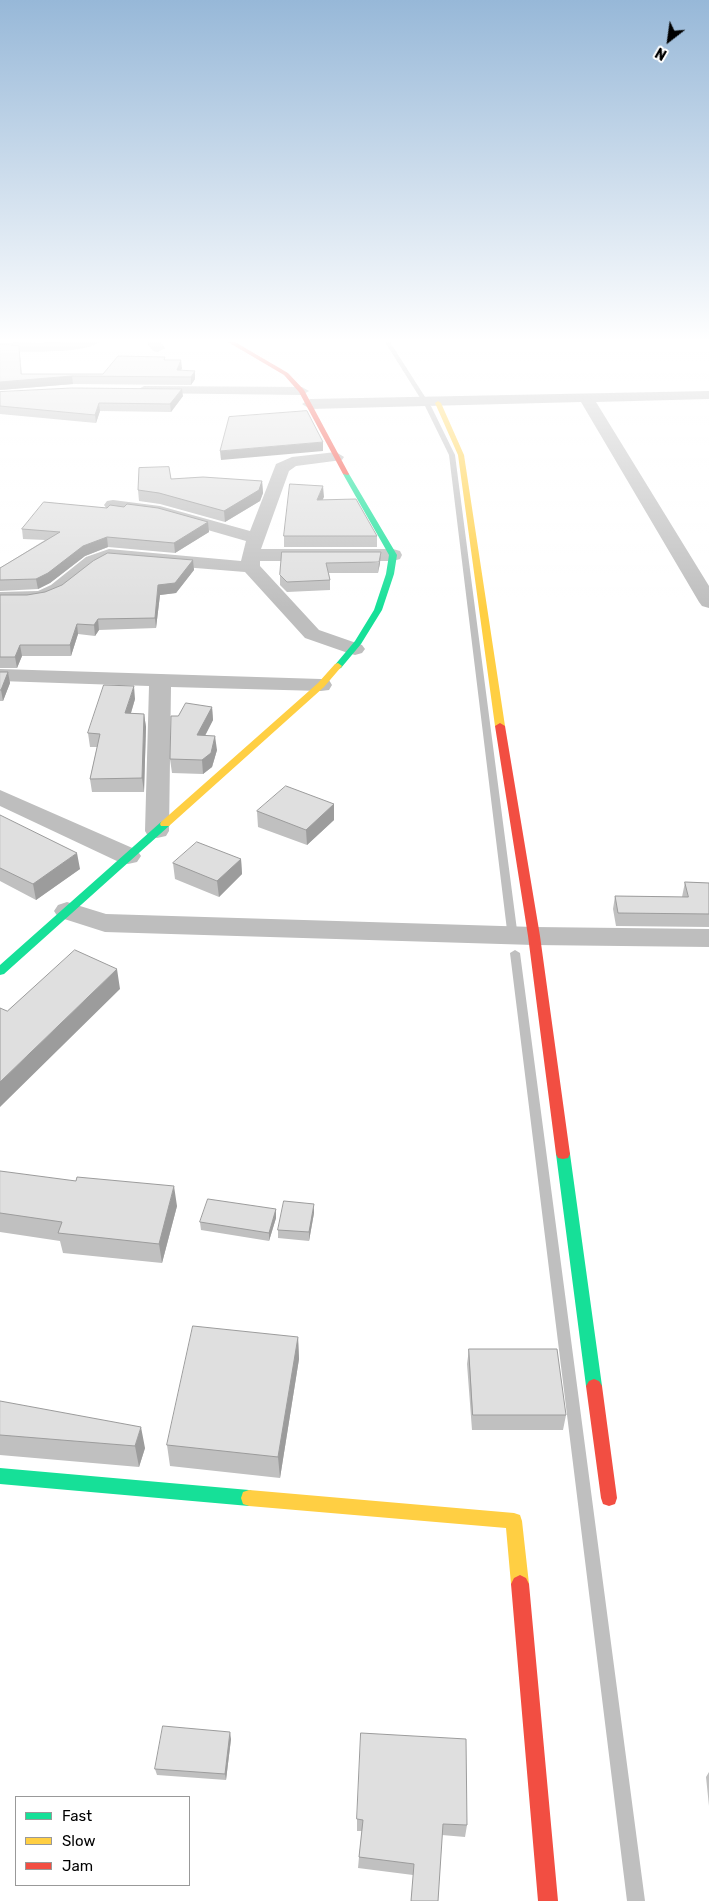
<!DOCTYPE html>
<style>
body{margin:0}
#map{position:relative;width:709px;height:1901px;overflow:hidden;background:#fff;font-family:Rubik,sans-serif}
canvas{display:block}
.legend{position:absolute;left:15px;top:1796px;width:175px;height:90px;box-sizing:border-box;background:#fff;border:1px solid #999;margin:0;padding:6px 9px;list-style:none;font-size:15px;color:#000}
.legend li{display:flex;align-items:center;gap:10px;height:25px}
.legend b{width:25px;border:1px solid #999}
.north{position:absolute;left:644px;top:15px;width:50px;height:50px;-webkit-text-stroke:4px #fff;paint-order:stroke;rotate:210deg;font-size:14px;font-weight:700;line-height:20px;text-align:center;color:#000}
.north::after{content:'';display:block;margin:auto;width:18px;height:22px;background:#000;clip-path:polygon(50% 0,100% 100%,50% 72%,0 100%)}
</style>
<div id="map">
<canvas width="709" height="1901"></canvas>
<ul class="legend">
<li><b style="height:6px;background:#16e098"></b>Fast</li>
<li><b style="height:6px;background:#ffcf43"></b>Slow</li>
<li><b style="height:6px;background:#f24e42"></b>Jam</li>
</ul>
<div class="north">N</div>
</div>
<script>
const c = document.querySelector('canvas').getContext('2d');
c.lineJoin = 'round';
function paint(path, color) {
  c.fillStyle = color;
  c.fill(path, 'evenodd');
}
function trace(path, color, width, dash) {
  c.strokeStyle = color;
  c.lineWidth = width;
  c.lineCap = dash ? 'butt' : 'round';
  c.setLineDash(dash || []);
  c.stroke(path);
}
paint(new Path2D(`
 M385,342H390L427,400L426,401H422Z
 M428,404L431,406L455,455L517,930L512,933L507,930L449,455L425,406Z
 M515,950L520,953L645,1901H627L510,953Z`), '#bfbfbf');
paint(new Path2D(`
 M60,342H99C88,354 18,352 0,351V343Z
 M146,342H160L165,348L158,352L153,351Z
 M144,386L302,387L309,391L302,395L139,393L137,390Z
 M709,391V399L596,402L709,586V608L702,606L699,602L581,402L310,409L302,404L310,399Z
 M336,452L344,457L342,460L296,466L289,471L261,549H393L400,551L402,555L400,559L393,561H260V566L319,630L362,645L365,649L362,653L355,655L348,653L305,638L245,572L109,561C94,566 83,578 71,588C50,605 26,604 0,604V592L38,591L51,585L86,557L109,549L241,561L246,541L159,516L107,509L104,505L107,501L113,500L160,506L250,531L276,464L292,457Z
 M0,669L321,679L329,680L332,685L329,690L321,691L171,687L169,831L166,836L157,838L148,836L145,831L149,686L0,681Z
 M0,790L137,850L141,856L137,862L128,864L119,862L0,806Z
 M67,902L106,914L534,927L709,929V947L534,945L105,932L58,917L54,911L58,905Z`), '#bebebe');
paint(new Path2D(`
 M346,472L349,474L397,555L394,574L382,610L361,644L341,668L338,669L334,666L355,641L374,610L386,574L389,555L343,474Z
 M165,821L169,822L170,824L169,826L4,974L0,975V965L161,822Z
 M563,1149L568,1150L570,1154L602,1386L599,1391L594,1393L589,1391L586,1386L556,1154L558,1150Z
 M0,1468L249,1490L255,1492L257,1498L255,1504L249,1506L0,1484Z`), '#16e098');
paint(new Path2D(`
 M438,401L441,403L464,455L505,726L500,729L495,726L458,455L435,403Z
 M338,663L342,666L324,687L169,826H161L160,824L161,822L318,683L335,664Z
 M249,1490L514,1513L520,1515L522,1521L529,1584L526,1590L520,1593L514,1590L511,1584L506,1528L249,1506L243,1504L241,1498L243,1492Z`), '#ffcf43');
paint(new Path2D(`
 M228,342H235L288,373L304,390L349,474L348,475L343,474L299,392L284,375Z
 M500,723L505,726L540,936L570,1154L568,1158L563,1159L558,1158L556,1154L528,936L495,726Z
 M594,1379L599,1381L602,1386L617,1498L615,1504L609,1506L603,1504L601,1498L586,1386L589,1381Z
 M520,1575L526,1578L529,1584L558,1901H538L511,1584L514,1578Z`), '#f24e42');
paint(new Path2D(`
 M0,344L20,354L22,374H103L165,357V360L182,368L181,370L195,379L191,385L73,384L0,390Z
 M0,392L183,396L171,412L100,411L96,423L0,414Z
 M171,479L262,481L263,493L260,501L225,522L160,504L139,501L138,490Z
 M324,497L322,500L377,536V547H284V536Z
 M208,522L209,532L175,553L108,547L85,556L50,583L38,589L0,591V568L45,540L23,539L22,529Z
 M282,552L380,563L378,573H329L330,580V590L287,592L280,585V575Z
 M193,560L194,570L176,593L160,595L156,628L99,630L95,636L78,634L71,656H22L17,668H0V595H27L45,592Z
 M0,672H8L10,683L3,701H0Z
 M135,699L131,713L144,714L146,727L144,792H92L90,779L97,747H90L88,733Z
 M212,707L213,720L205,736L217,750L212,767L203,774L172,773L170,759L178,716Z
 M334,804V820L307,845L258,827L257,811Z
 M0,815L80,869L36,900L0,881Z
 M241,859L242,874L219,897L175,879L173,863Z
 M685,882L709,883V927L616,926L613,909L615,896L682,897Z
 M0,1171L177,1206L162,1263L63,1253L60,1241L0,1232Z
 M276,1209V1218L269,1241L201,1230L200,1222Z
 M314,1213L309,1241L278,1238V1230Z
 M298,1337L299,1359L280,1478L170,1466L167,1445Z
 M469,1349L566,1415L563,1430H472L467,1364Z
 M0,1401L145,1448L139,1467L0,1455Z
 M231,1739L226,1780L157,1775L155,1769Z
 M709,1772V1806L706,1777Z
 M357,1819L467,1825L465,1837L442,1835L413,1875L358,1868L359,1857L362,1831H357Z`), '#c0c0c0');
paint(new Path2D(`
 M19,346L22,380L72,376L73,384L0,390V382L21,374Z
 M181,360L182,368L178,378L177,370Z
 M195,371V379L191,385V377Z
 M182,389L183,396L171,412L170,404Z
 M99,403L100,411L96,423L95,415Z
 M323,442V451L221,460L220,451Z
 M262,481L263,493L260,501L225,522L224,511Z
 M323,486L324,497L317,511V500Z
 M208,522L209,532L175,553L174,543Z
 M107,537L108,547L85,556L50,583L38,589L36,579L83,546Z
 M381,552L380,563L378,573L379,562Z
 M193,560L194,570L176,593L160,595L156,628L155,618L158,585Z
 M98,619L99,630L95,636L94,625Z
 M77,624L78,634L71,656L70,645Z
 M20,645L22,656L17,668L15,657Z
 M8,672L10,683L3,701L1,690Z
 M134,686L135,699L127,726L125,713Z
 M212,707L213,720L198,749L197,735Z
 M144,714L146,727L144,792L142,778Z
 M215,736L217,750L212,767L203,774L202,760Z
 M334,804V820L307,845L306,830Z
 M77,853L80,869L36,900L33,884Z
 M241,859L242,874L219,897L217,881Z
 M117,969L120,989L0,1107V1082Z
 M174,1186L177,1206L162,1263L159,1244Z
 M314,1204V1213L309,1241V1232Z
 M276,1209V1218L269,1241V1233Z
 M298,1337L299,1359L280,1478L278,1457Z
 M141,1427L145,1448L139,1467L135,1446Z
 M230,1732L231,1739L226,1780L225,1774Z`), '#9c9c9c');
const building = new Path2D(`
 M0,344L19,346L21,374H103L118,356L165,357L164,360H181L177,370L195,371L191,377L72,376L0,382Z
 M72,388L182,389L170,404L99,403L95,415L0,406V392Z
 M307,411L323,442L220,451L229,417Z
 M169,467L171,479L203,477L262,481L259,490L224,511L159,493L138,490L139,468Z
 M290,484L323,486L317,500L356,499L377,536H284Z
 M44,502L107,508L110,505L124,507L127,504L158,508L208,522L174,543L107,537L83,546L48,573L36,579L0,580V568L60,532L22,529Z
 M282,552H381L379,562L326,563L330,580L287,582L280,575Z
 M108,553L193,560L175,583L158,585L155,618L98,619L94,625L77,624L70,645H20L15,657H0V595H27L45,592L62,585L93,561Z
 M0,672H8L1,690H0Z
 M104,685L134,686L125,713L144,714L142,778L90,779L100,734L88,733Z
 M186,703L212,707L197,735L215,736L211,753L202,760L170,759L171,716H178Z
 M286,786L334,804L306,830L257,811Z
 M0,815L77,853L33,884L0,868Z
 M197,842L241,859L217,881L173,863Z
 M685,882L709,883V914L618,913L615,896L688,897Z
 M75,950L117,969L0,1082V1008L7,1011Z
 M0,1171L76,1181L77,1177L174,1186L159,1244L58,1233L62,1222L0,1213Z
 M208,1199L276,1209L269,1233L200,1222Z
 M284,1201L314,1204L309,1232L278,1230Z
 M193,1326L298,1337L278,1457L167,1445Z
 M469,1349H557L566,1415H473Z
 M0,1401L141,1427L135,1446L0,1435Z
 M163,1726L230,1732L225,1774L155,1769Z
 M361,1733L466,1739L467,1825L443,1824L438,1901H411L414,1864L359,1857L363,1820L357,1819Z`);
paint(building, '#dfdfdf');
trace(building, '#9c9c9c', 1);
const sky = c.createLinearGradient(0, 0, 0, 608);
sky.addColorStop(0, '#97b8d8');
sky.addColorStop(0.56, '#fff');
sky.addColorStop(1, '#ffffff00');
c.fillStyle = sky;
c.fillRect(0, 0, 709, 608);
</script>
